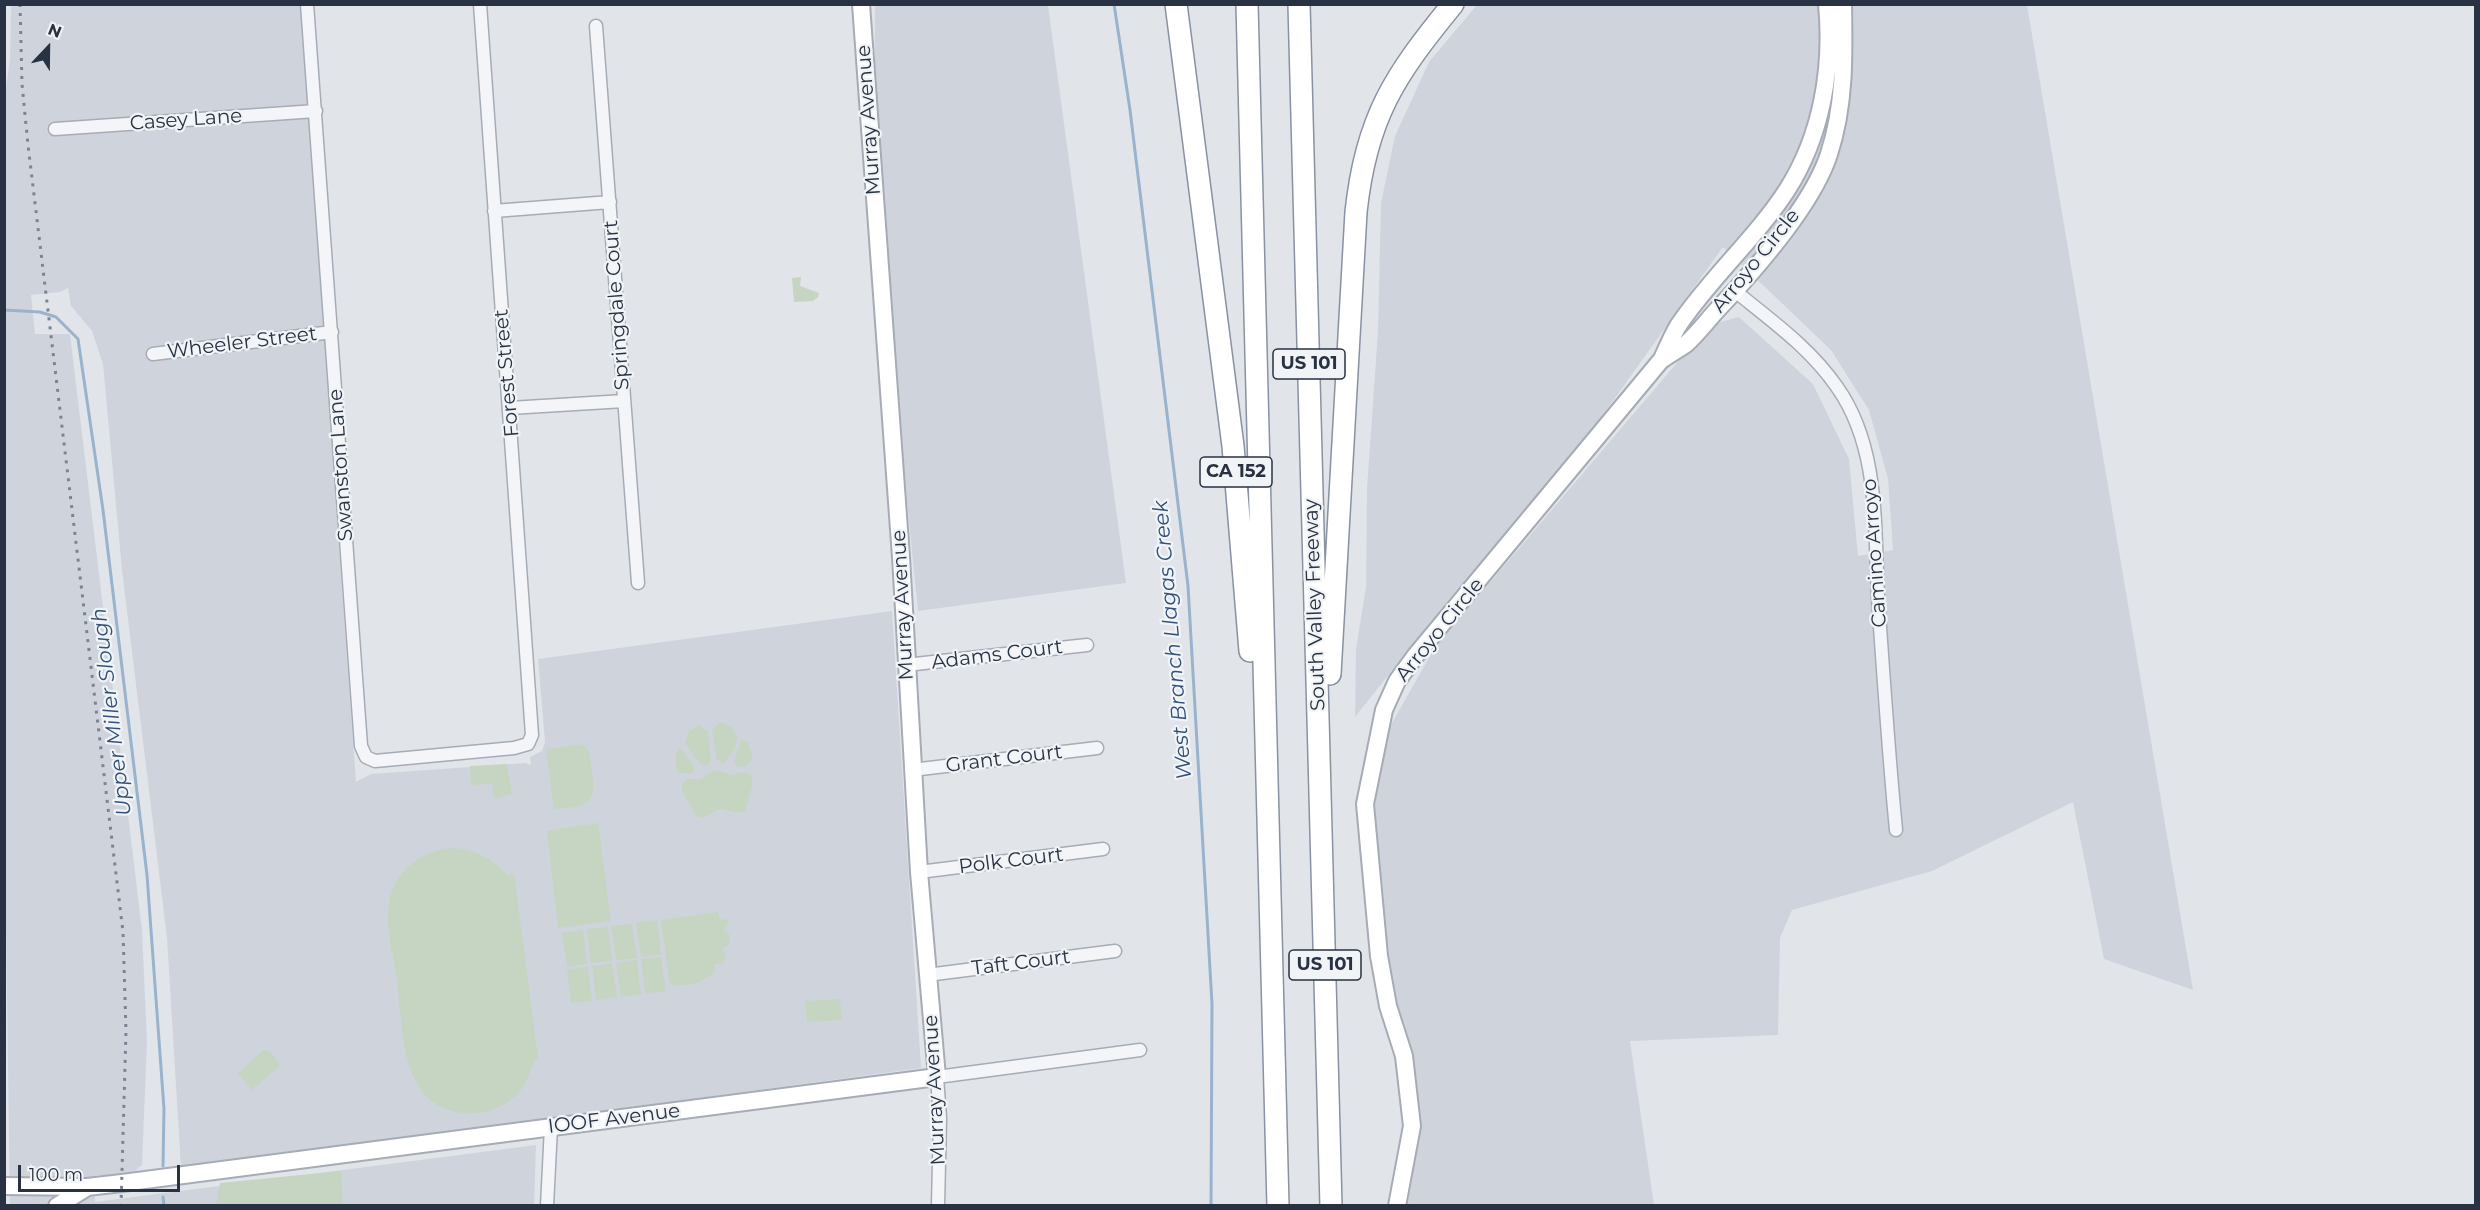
<!DOCTYPE html>
<style>
body{margin:0}
#map{position:relative;width:2480px;height:1210px;overflow:hidden;background:#e1e5ea;font-family:Montserrat,sans-serif}
canvas{display:block}
.frame{position:absolute;inset:0;border:6px solid #283243;pointer-events:none}
.north{position:absolute;left:18px;top:18px;width:60px;height:60px;-webkit-text-stroke:4px #f1f4f7;paint-order:stroke;rotate:22deg;font-size:16px;font-weight:700;line-height:24px;text-align:center;color:#283243}
.north::after{content:'';display:block;margin:auto;width:21px;height:27px;background:#283243;clip-path:polygon(50% 0,100% 100%,50% 72%,0 100%)}
.scale{position:absolute;left:18px;top:1165px;width:162px;height:27px;box-sizing:border-box;border:3px solid #283243;border-top:0;padding-left:8px;font-size:18px;line-height:21px;white-space:nowrap;color:#283243;-webkit-text-stroke:4px #f1f4f7;paint-order:stroke}
</style>
<div id="map">
<canvas width="2480" height="1210"></canvas>
<div class="frame"></div>
<div class="north">N</div>
<div class="scale">100 m</div>
</div>
<script>
const c = document.querySelector('canvas').getContext('2d');
c.lineJoin = 'round';
function paint(path, color) {
  c.fillStyle = color;
  c.fill(path, 'evenodd');
}
function trace(path, color, width, dash) {
  c.strokeStyle = color;
  c.lineWidth = width;
  c.lineCap = dash ? 'butt' : 'round';
  c.setLineDash(dash || []);
  c.stroke(path);
}
function label(font, color, halo, rows, align = 'center') {
  c.font = font + ' Montserrat,sans-serif';
  c.lineWidth = 4.5;
  c.setLineDash([]);
  c.textBaseline = 'middle';
  c.strokeStyle = halo;
  c.fillStyle = color;
  for (const [text, x, y, turn = 0] of rows) {
    c.save();
    c.translate(x, y);
    c.rotate((+turn || 0) * Math.PI / 180);
    c.textAlign = isNaN(turn) ? turn : align;
    if (halo) c.strokeText(text, 0, 0);
    c.fillText(text, 0, 0);
    c.restore();
  }
}
paint(new Path2D(`
 M11,5H314L333,340L338,535L356,782L371,774L525,763L531,765L530,757L542,751L545,742L538,659L892,611L921,1068L181,1168L167,938L122,570L103,364L92,331L71,306L68,288L60,292L31,295L35,334H70L142,930L147,1042L142,1165L128,1177L95,1175V1202L536,1145L534,1205L10,1206L4,785V103L10,59Z
 M875,5H1048L1126,583L918,611L874,173Z
 M1477,5H2027L2193,990L2104,959L2073,802L1932,871L1792,910L1780,938L1778,1035L1630,1041L1654,1205H1407L1420,1125L1383,975L1375,805L1384,737L1435,647L1709,325L1739,317L1813,384L1849,459L1858,556L1893,550L1888,479L1869,410L1831,350L1723,247L1545,496L1448,600L1355,717L1356,649L1366,587L1367,488L1378,331L1381,203L1395,136L1429,62Z`), '#cfd4dc');
paint(new Path2D(`
 M801,277L800,286L819,293L818,297L813,301L794,302L792,278Z
 M720,722L731,726L738,737L734,750L724,764L717,760L712,730Z
 M699,725L708,731L711,761L707,766L699,763L685,743L689,731Z
 M741,740L748,741L753,759L746,766L737,767L734,762Z
 M579,745L585,746C592,753 591,764 592,773C597,809 584,805 554,809L546,749Z
 M680,747L695,767L693,773H680L676,769V753Z
 M507,764L512,794L494,799L492,783L471,786L470,766Z
 M714,770L733,775L741,772L750,774L753,783L745,811L739,813L720,809L702,818L696,816L682,791V784L688,779H701Z
 M598,823L611,921L558,928L547,831Z
 M453,848C476,850 492,858 507,875L514,874L538,1057C527,1069 531,1086 509,1101C496,1111 478,1115 461,1113C399,1104 403,1028 397,981C393,951 381,914 394,886C406,862 428,850 453,848Z
 M718,912L720,919L728,920L729,923L723,929L730,935L729,945L722,949L726,957L722,964H715L714,974L695,984L674,986L669,981L661,920Z
 M657,920L661,954L641,957L636,923Z
 M632,924L637,958L616,960L611,926Z
 M608,927L612,961L591,963L587,929Z
 M583,930L587,964L567,967L562,933Z
 M661,957L666,991L645,994L641,959Z
 M637,960L641,994L621,997L616,963Z
 M612,963L617,997L596,1000L592,966Z
 M588,967L592,1001L571,1003L567,969Z
 M840,999L842,1020L807,1022L805,1001Z
 M264,1050L271,1052L279,1063V1067L252,1090L238,1073Z
 M341,1171L343,1205H216L220,1183Z`), '#c6d4c2');
trace(new Path2D(`
 M1114,4L1130,110L1188,586L1212,1004L1211,1206
 M4,310L40,312L56,317L78,339L103,510L147,875L164,1109L163,1166
 M163,1197L164,1206`), '#9ab3cc', 3);
const street = new Path2D(`
 M307,4L361,746L366,757L375,761L514,748L528,744L532,735L480,4
 M596,26L638,583
 M55,129L316,111
 M494,211L610,202
 M1735,291C1772,321 1810,348 1837,387C1883,452 1873,538 1879,612C1884,685 1889,758 1896,830
 M153,354L332,332
 M510,408L624,401
 M906,665L1087,645
 M912,770L1097,748
 M919,872L1103,849
 M927,975L1115,951
 M547,1206L551,1127
 M938,1206L940,1118L937,1077L1140,1050`);
const secondary = new Path2D(`
 M1663,359C1670,354 1679,349 1686,344C1697,334 1707,321 1717,310C1753,272 1813,204 1829,154C1845,105 1844,56 1843,4
 M4,1186L87,1187L122,1183L937,1077L919,872L901,557L861,4
 M57,1206L86,1188
 M1397,1206L1412,1126L1404,1056L1388,1006L1379,956L1365,804L1384,710L1397,681L1416,655L1662,359C1667,348 1672,336 1678,326C1710,278 1756,238 1787,190C1822,135 1833,68 1827,4`);
const highway = new Path2D(`
 M1176,4L1233,446L1250,651
 M1247,4L1278,1206
 M1299,4L1331,1206
 M1330,674L1356,212C1366,118 1394,76 1453,4`);
trace(street, '#a6acb5', 15);
trace(secondary, '#a6acb5', 20);
trace(highway, '#8892a2', 24);
trace(street, '#f4f5f8', 12);
trace(secondary, '#fff', 16);
trace(highway, '#fff', 21);
trace(new Path2D(`
 M20,4L22,84L28,145L123,932L126,1031L121,1206`), '#7a8495', 3, [3, 6]);
for (const [x, y, w] of [
 [1309,364,72],
 [1236,472,72],
 [1325,965,72]
]) {
  const box = new Path2D();
  box.roundRect(x - w / 2, y - 15, w, 30, 4.5);
  c.fillStyle = '#f1f4f7';
  c.fill(box);
  trace(box, '#283243', 1.5);
}
label('bold 18px', '#283243', null, [
 ["US 101",1309,364],
 ["CA 152",1236,472],
 ["US 101",1325,965]
]);
label('20px', '#283243', '#f1f4f7', [
 ["Casey Lane",186,120,-4],
 ["Murray Avenue",869,120,-94],
 ["Arroyo Circle",1756,261,-51],
 ["Springdale Court",617,305,-94],
 ["Wheeler Street",242,343,-7],
 ["Forest Street",507,373,-95],
 ["Swanston Lane",341,465,-94],
 ["Camino Arroyo",1875,553,-94],
 ["Murray Avenue",903,605,-93],
 ["South Valley Freeway",1315,605,-92],
 ["Arroyo Circle",1440,630,-51],
 ["Adams Court",997,655,-7],
 ["Grant Court",1004,759,-7],
 ["Polk Court",1011,861,-7],
 ["Taft Court",1021,963,-7],
 ["Murray Avenue",935,1090,-93],
 ["IOOF Avenue",614,1119,-7]
]);
label('italic 21px', '#315178', '#f1f4f7', [
 ["West Branch Llagas Creek",1173,640,-95],
 ["Upper Miller Slough",112,712,-97]
]);
</script>
